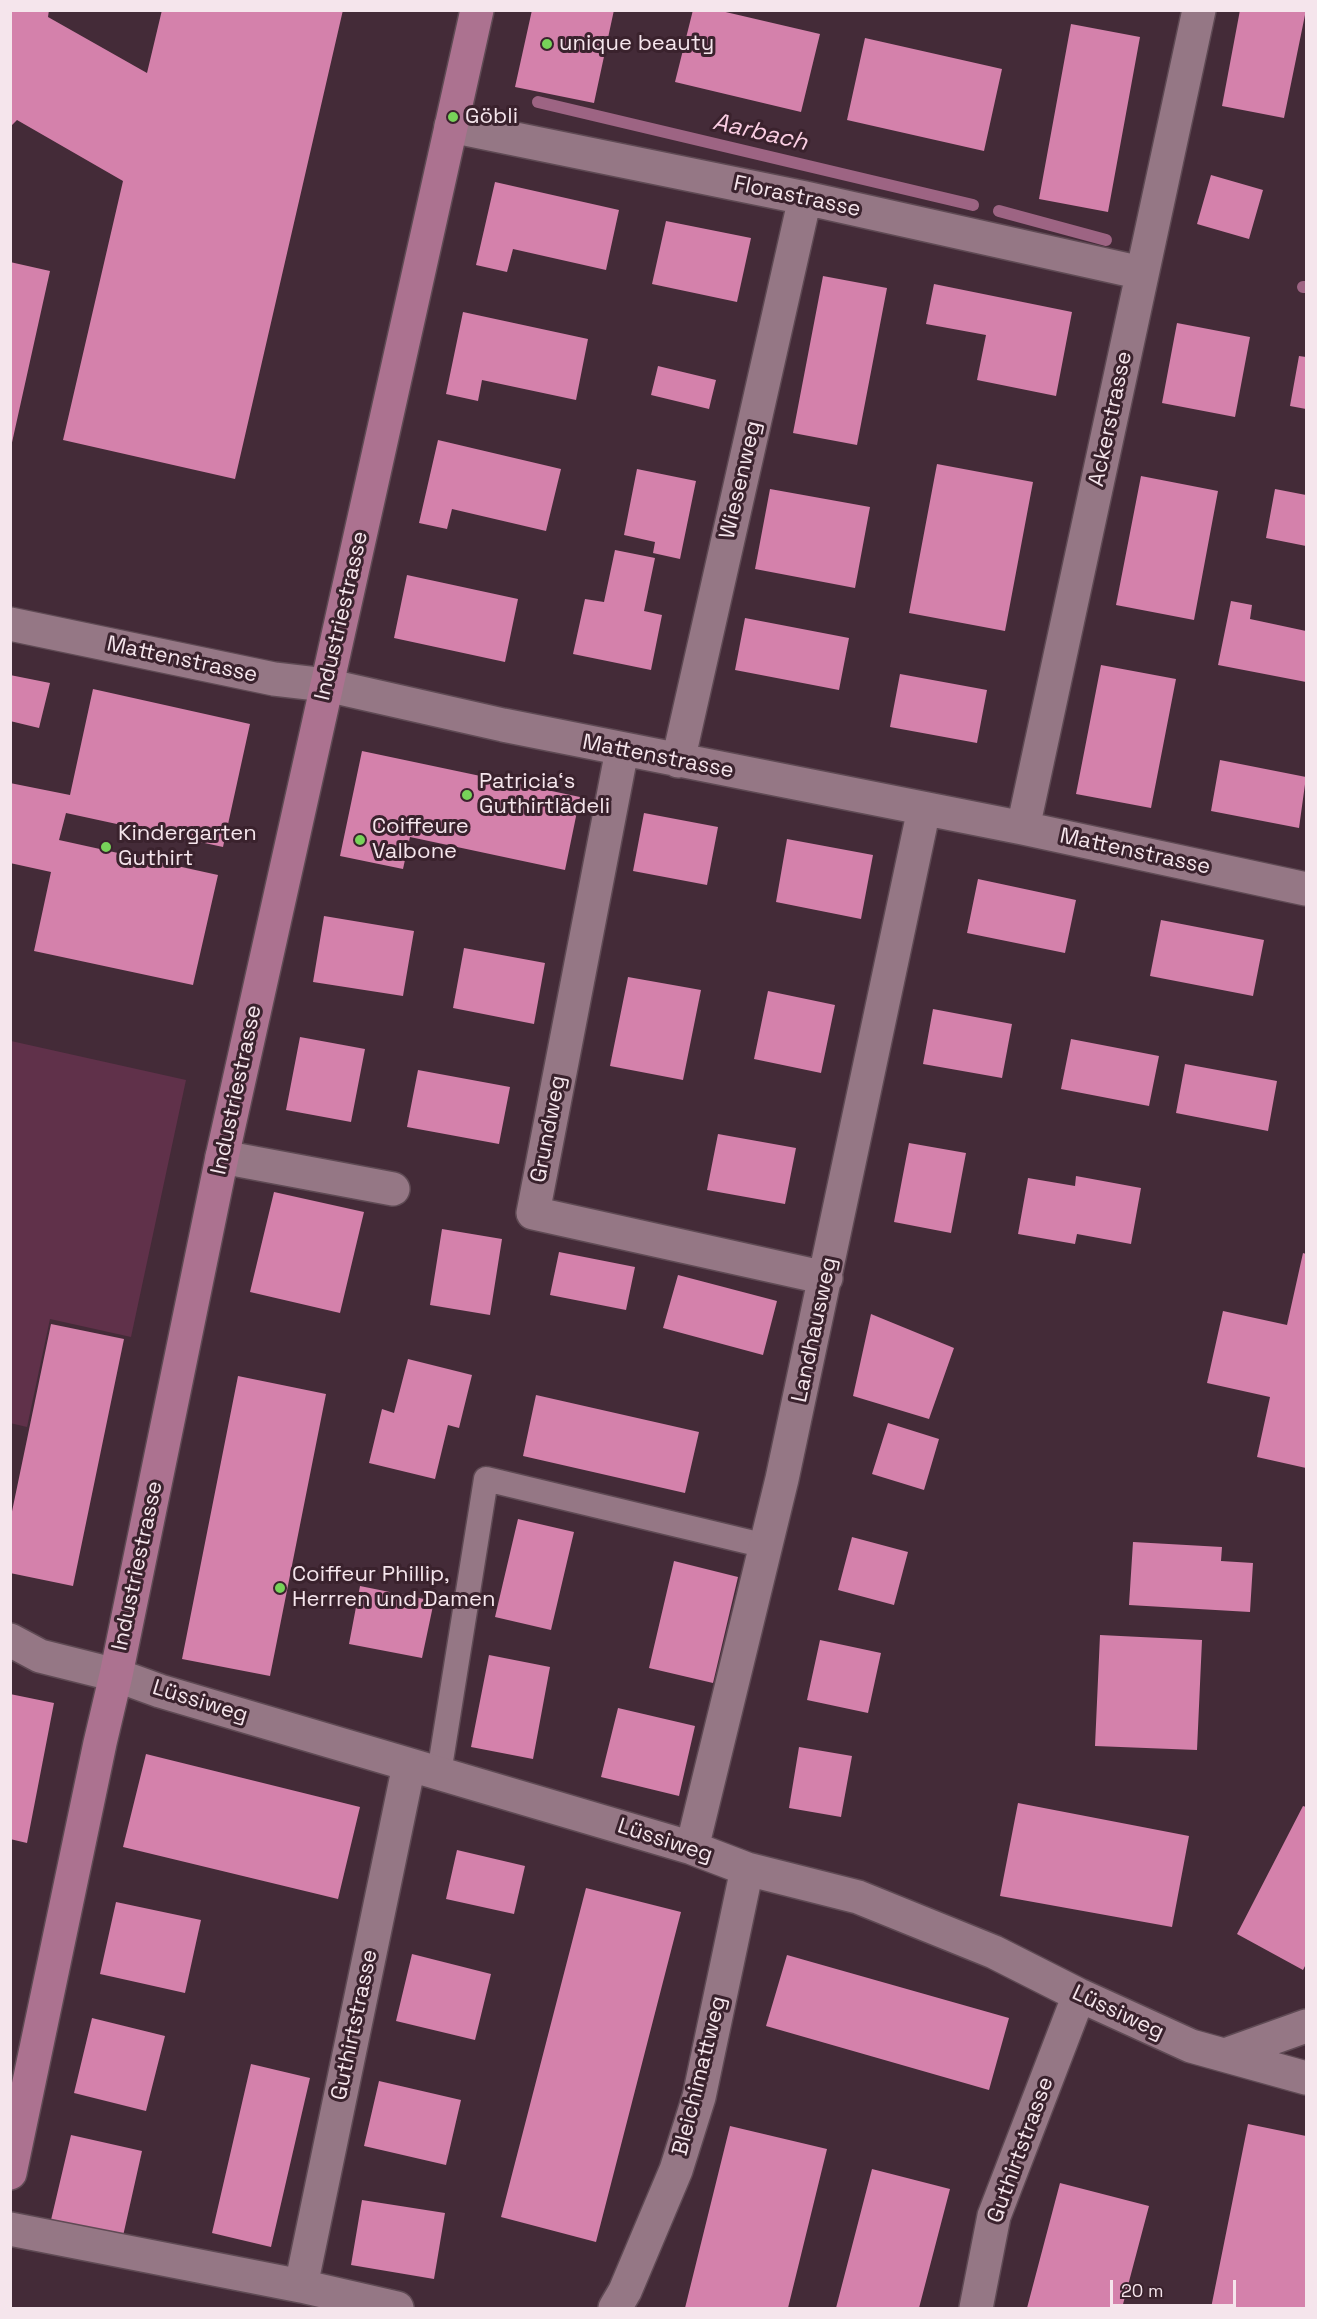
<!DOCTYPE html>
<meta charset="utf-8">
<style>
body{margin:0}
#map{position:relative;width:1317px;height:2319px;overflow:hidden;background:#442b38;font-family:"Space Grotesk",sans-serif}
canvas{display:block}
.frame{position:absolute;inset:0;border:12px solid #f5e5ec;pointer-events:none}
.scale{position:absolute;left:1110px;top:2280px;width:126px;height:27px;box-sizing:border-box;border:3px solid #f5e5ec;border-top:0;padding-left:8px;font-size:18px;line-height:21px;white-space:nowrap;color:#f5e5ec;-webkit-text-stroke:4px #3a222d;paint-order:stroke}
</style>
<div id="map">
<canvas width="1317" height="2319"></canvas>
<div class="frame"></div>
<div class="scale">20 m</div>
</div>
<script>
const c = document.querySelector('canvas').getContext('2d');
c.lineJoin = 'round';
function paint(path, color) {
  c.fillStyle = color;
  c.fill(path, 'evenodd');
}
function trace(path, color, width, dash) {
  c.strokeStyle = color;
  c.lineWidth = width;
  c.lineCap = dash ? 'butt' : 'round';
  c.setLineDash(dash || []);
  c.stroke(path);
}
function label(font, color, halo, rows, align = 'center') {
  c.font = font + ' "Space Grotesk",sans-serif';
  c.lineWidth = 6;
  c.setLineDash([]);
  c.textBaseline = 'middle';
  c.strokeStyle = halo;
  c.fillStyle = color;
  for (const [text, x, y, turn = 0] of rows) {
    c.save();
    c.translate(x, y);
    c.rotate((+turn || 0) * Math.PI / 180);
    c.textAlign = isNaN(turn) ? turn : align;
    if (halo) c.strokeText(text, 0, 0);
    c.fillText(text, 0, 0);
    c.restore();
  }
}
paint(new Path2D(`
 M11,1041L186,1080L131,1337L50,1319L27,1427L10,1423Z`), '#60314a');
trace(new Path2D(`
 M538,102L973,205
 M999,211L1106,240
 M1303,287H1306`), '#9d6483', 12);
paint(new Path2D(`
 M10,10H49L48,17L147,73L162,10H343L235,479L63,440L123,181L17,120L10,127Z
 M532,10H614L594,103L515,87Z
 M693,10H717L820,34L801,112L675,82Z
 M1240,10H1306L1284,118L1222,106Z
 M1071,24L1140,37L1108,212L1039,199Z
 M865,38L1002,69L984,151L847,120Z
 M1211,175L1263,190L1249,239L1197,224Z
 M495,182L619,210L606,270L513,249L507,272L476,265Z
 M666,221L751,238L737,302L652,284Z
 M10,262L50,271L11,447H10Z
 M823,276L887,288L857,445L793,433Z
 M934,284L1072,312L1056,396L977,380L986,335L926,324Z
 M463,312L588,339L576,400L482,380L478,401L446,394Z
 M1177,323L1250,337L1235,417L1162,403Z
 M1299,356L1306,357V409L1290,406Z
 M658,366L716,380L709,409L651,395Z
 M438,440L561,469L546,531L452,509L447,529L419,523Z
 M937,464L1033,482L1005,631L909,613Z
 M637,469L696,481L680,559L653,553L655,542L624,535Z
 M1141,476L1218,491L1194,620L1116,605Z
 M770,489L870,507L855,588L755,569Z
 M1275,489L1306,495V546L1266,538Z
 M615,550L655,558L644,611L662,615L651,670L573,654L585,599L604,602Z
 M407,575L518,599L505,662L394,638Z
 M1231,601L1252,605L1250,619L1306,631V682L1218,665Z
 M745,618L849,638L839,690L735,670Z
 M1101,665L1176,679L1151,808L1076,794Z
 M900,674L987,690L977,743L890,727Z
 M10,675L50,683L39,728L10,721Z
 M93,689L250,724L223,847L66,813L59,840L218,875L193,985L34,951L51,872L10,863V783L70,795Z
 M362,751L580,797L565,870L410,837L403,869L340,856Z
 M1220,760L1306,777L1299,828L1211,811Z
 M644,813L718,827L707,885L633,871Z
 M787,839L873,855L861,919L776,902Z
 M978,879L1076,900L1065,953L967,933Z
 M324,916L414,931L403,996L313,982Z
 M1161,920L1264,940L1253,996L1150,976Z
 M464,948L545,963L534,1024L453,1008Z
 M628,977L701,990L683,1080L610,1066Z
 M768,991L835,1005L821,1073L754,1059Z
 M933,1009L1012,1024L1002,1078L923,1064Z
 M300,1037L365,1049L351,1122L286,1110Z
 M1071,1039L1159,1056L1149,1106L1061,1089Z
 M1185,1064L1277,1081L1268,1131L1176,1113Z
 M418,1070L510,1087L499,1144L407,1127Z
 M718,1134L796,1148L785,1204L707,1190Z
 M909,1143L966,1153L951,1233L894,1222Z
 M1076,1176L1141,1188L1131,1244L1077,1234L1075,1244L1018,1234L1028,1178L1075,1186Z
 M274,1192L364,1212L340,1313L250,1292Z
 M442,1229L502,1239L490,1315L430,1305Z
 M559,1252L635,1267L626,1310L550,1295Z
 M1303,1253L1306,1254V1468L1257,1457L1270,1397L1207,1383L1223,1311L1287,1325Z
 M678,1275L777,1301L763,1355L663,1328Z
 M871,1314L954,1348L929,1419L853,1396Z
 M51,1324L124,1339L73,1586L10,1573V1521Z
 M408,1359L472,1375L459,1428L448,1425L435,1479L369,1463L382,1409L394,1413Z
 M238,1376L326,1394L270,1676L182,1659Z
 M536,1395L699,1432L685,1493L523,1456Z
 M888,1423L939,1439L924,1490L872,1474Z
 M518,1519L574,1532L551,1630L495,1617Z
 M852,1537L908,1552L894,1605L838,1590Z
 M1133,1542L1222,1547L1221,1561L1253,1563L1250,1612L1129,1605Z
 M674,1561L738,1577L713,1683L649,1668Z
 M360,1586L434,1601L422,1658L349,1644Z
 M1100,1635L1202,1640L1197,1750L1095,1746Z
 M820,1640L881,1653L868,1713L807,1700Z
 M489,1655L550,1667L533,1759L471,1747Z
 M10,1694L54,1703L27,1843L10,1839Z
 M618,1708L695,1726L679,1796L601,1777Z
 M799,1747L852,1756L841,1817L789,1808Z
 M146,1754L360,1807L338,1899L123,1847Z
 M1018,1803L1189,1836L1172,1927L1000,1896Z
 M1303,1806L1306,1807V1964L1303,1970L1237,1934Z
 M457,1850L525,1866L514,1914L446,1899Z
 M586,1888L681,1912L596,2242L501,2217Z
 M116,1902L201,1920L185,1993L100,1974Z
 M412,1954L491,1974L475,2040L396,2021Z
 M787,1955L1009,2018L989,2090L766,2026Z
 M92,2018L165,2036L146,2111L74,2093Z
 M251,2064L310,2078L271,2247L212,2233Z
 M379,2081L461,2100L446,2165L364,2146Z
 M1248,2124L1306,2136V2308H1211Z
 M730,2126L827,2149L788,2308H685Z
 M71,2135L142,2151L123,2236L51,2220Z
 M872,2169L950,2189L919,2308H836Z
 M1060,2183L1149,2206L1122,2308H1027Z
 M362,2200L445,2213L434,2279L351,2265Z`), '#d481ab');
const lane = new Path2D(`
 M439,1773L486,1479L766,1546`);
const street = new Path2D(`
 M451,126L805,198L1142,273
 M10,624L274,679L326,685L503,725L1023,828L1306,889
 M622,750L533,1213L826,1278
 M678,761L805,198
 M1023,828L1199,10
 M222,1157L393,1189
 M10,1640L40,1656L116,1675L160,1691L692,1848L747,1869L858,1897L994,1952L1079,1995L1191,2046L1306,2078
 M692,1848L782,1479L924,809
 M1225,2055L1306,2026
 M10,2229L301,2286L397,2308
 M301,2286L409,1765
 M615,2308L625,2291L676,2170L699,2097L747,1869
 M976,2308L994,2216L1079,1995`);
const secondary = new Path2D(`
 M10,2173L100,1743L116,1675L222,1157L477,10`);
trace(lane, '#5f4a54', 27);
trace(street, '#5f4a54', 36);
trace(secondary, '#5f4a54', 36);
trace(lane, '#957785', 24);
trace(street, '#957785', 33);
trace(secondary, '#ac7290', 33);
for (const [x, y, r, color] of [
 [547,44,6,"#77d259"],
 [453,117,6,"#77d259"],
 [467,795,6,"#77d259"],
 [360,840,6,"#77d259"],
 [106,847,6,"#77d259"],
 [280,1588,6,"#77d259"]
]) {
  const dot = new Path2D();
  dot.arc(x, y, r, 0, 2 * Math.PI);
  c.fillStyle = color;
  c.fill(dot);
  trace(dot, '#3a222d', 2);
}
label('22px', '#f5e5ec', '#3a222d', [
 ["unique beauty",559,44],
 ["Göbli",465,117],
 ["Patricia‘s",479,782],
 ["Guthirtlädeli",479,807],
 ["Coiffeure",372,827],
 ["Valbone",372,852],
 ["Kindergarten",118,834],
 ["Guthirt",118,859],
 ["Coiffeur Phillip,",292,1575],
 ["Herrren und Damen",292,1600]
], 'left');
label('22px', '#f5e5ec', '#3a222d', [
 ["Florastrasse",797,197,12],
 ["Ackerstrasse",1111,419,-78],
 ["Wiesenweg",741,480,-77],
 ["Industriestrasse",342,616,-77],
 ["Mattenstrasse",182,660,12],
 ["Mattenstrasse",658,757,11],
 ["Mattenstrasse",1135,852,12],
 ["Industriestrasse",237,1090,-78],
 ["Grundweg",549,1129,-79],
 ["Landhausweg",815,1330,-78],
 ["Industriestrasse",138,1566,-78],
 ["Lüssiweg",200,1702,17],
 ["Lüssiweg",665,1841,18],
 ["Lüssiweg",1118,2013,25],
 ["Guthirtstrasse",355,2025,-78],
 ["Bleichimattweg",700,2076,-76],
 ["Guthirtstrasse",1021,2150,-70]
]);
label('italic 24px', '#fbcee3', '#3a222d', [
 ["Aarbach",760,133,13]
]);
</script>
